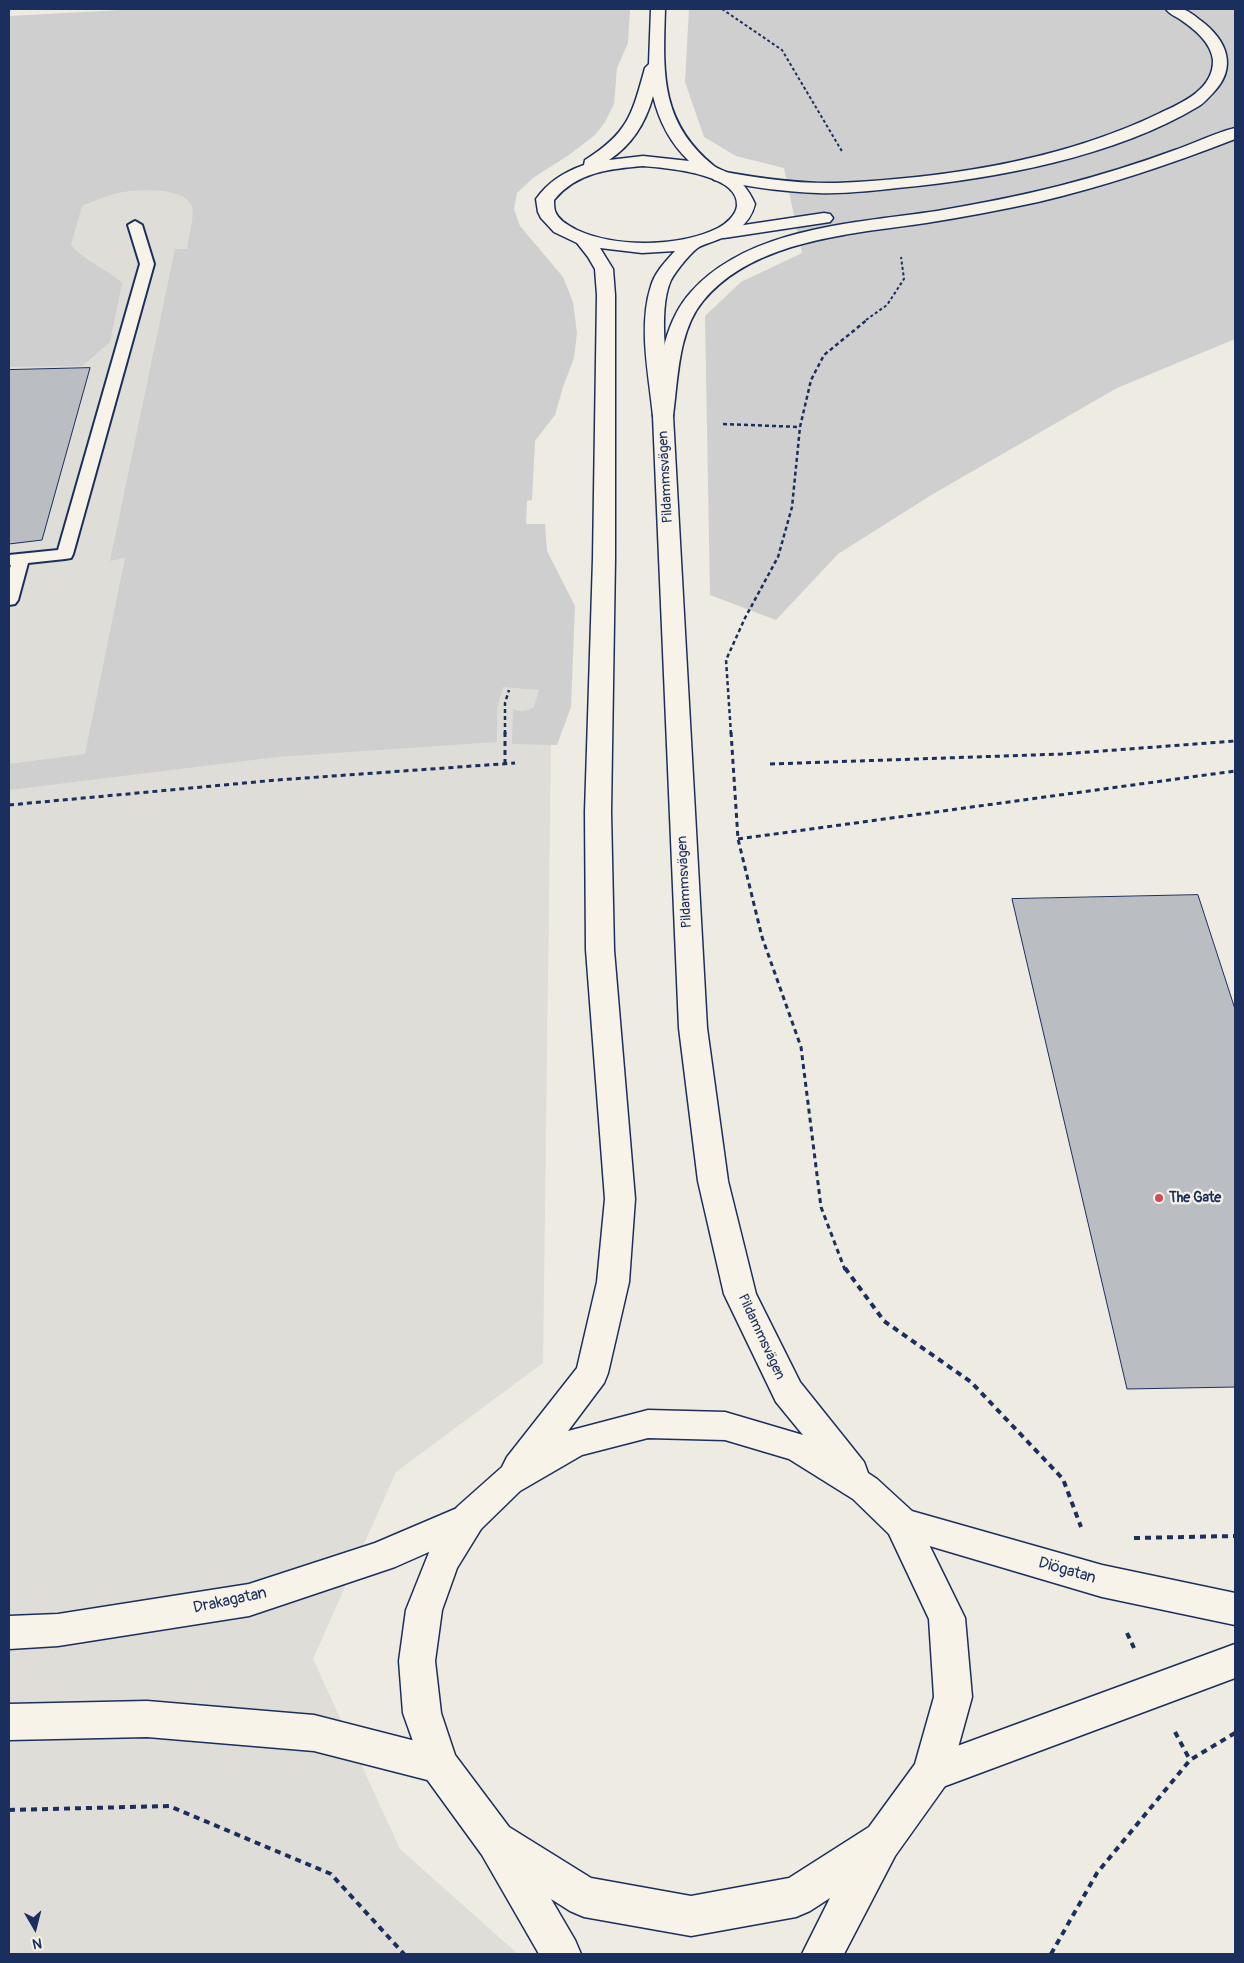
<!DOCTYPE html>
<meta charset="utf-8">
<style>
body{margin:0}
#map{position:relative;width:1244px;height:1963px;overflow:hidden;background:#eeebe2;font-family:Pangolin,sans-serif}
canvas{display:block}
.frame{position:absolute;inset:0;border:10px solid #1b2f5e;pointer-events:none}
.north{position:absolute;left:10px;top:1903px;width:50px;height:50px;-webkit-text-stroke:4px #f7f3e8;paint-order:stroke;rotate:172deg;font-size:14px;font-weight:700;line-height:20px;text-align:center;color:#1b2f5e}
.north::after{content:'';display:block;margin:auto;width:18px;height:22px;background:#1b2f5e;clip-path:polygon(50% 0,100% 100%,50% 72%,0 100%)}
</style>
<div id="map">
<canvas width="1244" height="1963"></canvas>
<div class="frame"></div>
<div class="north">N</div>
</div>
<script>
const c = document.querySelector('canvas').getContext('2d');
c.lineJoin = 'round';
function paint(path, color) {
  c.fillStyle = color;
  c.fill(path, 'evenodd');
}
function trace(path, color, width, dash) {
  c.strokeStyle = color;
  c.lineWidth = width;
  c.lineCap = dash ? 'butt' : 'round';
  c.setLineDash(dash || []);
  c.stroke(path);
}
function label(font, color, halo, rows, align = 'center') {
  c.font = font + ' Pangolin,sans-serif';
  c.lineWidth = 4.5;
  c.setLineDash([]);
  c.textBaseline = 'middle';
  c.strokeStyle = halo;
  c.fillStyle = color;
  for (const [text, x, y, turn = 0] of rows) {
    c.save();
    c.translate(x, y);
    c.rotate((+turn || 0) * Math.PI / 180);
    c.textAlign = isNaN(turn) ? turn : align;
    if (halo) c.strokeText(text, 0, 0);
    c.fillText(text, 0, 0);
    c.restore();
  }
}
paint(new Path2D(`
 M277,9L512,189L531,425L513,529L553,591L543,1363L396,1472L313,1659L400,1849L518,1954H9V27Z`), '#deddd8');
paint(new Path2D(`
 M140,9H630L628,43L617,68L614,104L605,122L595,135L569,155L533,178L517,193L514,209L520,226L563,277L573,302L577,333L574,358L563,387L555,415L535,441L532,500L527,501L526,524H545L547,551L575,606L571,707L557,745L512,744L513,709C521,712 526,712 534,707L539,690L503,687L497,708V742L277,757L9,790V764L85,754L125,558L110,561L175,249H187C188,238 195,216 192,207C187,186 134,189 118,193C105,196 94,201 82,206L71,245C84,261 106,268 122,283L110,342L82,366L9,367V16Z
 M689,9H1235V339L1117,388L933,494L838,554L776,620L710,595L705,316L741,282L802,253L784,168L736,156L704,137L685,82Z`), '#cfcfcf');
const building = new Path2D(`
 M90,368L42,540L9,544V370Z
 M1198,895L1235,1009V1387L1127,1389L1012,899Z`);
paint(building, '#babdc2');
trace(building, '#1b2f5e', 1);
const lane = new Path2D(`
 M135,221L142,225L154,264L73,554L71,558L65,559L28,563L18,600L15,604L9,605V571L11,565H9V555L58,550L140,264L128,225Z`);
const street = new Path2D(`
 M469,1503L481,1507L486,1518L481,1529L395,1567L249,1616L58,1646L9,1649V1616L58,1614L249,1584L375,1543Z
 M901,1508L1102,1565L1235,1593V1625L1102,1597L889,1534L884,1523L889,1512Z
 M1235,1644V1678L932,1791L919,1786L913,1773L919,1760Z
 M147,1701L314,1715L439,1747L452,1752L458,1765L452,1778L439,1783L314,1751L147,1737L9,1740V1704Z`);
const secondary = new Path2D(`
 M651,9H665C663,74 660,122 714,166C718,169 723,170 728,173C741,180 749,190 755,204C748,232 724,237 701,246C693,249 676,271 671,280C656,313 669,380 673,416L707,1028L728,1181L756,1294L800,1382L864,1462L868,1473L877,1479L913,1512L965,1618L972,1697L951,1773L945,1786L895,1856L844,1954H802L830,1898L810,1911L796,1917L691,1936L584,1917L570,1911L551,1899L575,1940L581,1954H539L482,1855L426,1778L403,1713L399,1661L406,1610L430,1550L457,1507L502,1467L507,1457L577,1368L597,1282L605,1199L586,950L585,812L593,559L597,295L595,269L588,257L577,243L554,232L541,218L538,212L536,199C548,182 564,172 584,165L585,160C628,133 632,115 645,68L649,64ZM653,96C659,121 670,143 689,161L643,156L609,160C632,145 646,122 653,96ZM643,166C664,168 740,173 737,206C736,215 726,224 718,228C680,247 616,248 577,230C569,226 558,220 555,211C554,208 554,203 554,200C577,172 609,169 643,166ZM600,248L642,253L675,251C666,261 655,272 651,286C638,326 649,375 653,416L679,1028L698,1181L724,1294L776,1402L803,1435L725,1412L648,1410L568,1431L604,1383L608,1373L629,1282L635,1199L614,950L611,812L615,559V295L613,269ZM648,1438L725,1440L789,1459L853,1499L889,1534L929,1619L934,1697L915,1764L869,1827L789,1878L691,1896L591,1878L509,1827L455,1755L441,1713L435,1661L442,1610L457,1568L481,1529L520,1491L582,1455Z`);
const highway = new Path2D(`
 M1166,9C1171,9 1176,8 1181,9C1188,10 1195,16 1200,20C1227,40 1238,67 1213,93C1208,98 1204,103 1199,106C1115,157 994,179 897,188C871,191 844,194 818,193C785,192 752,187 720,181L714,180L712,176L714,172L720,171C758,178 797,184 837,183C946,178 1061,161 1160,113C1182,103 1214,89 1213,60C1211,42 1194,29 1181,20C1175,16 1169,14 1166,9Z
 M1235,128V139C1171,164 1105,186 1038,202C1001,210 964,217 926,223C853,234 754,239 703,301C678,331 678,379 673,416L670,420L663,422L656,420L653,416C659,374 661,325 691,292C749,227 857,223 937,211C978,204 1019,196 1059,186C1098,176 1137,164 1175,150C1195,143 1215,133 1235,128Z
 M824,213L830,214L833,218L830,222L724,238L718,237L715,233L718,229L724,228Z`);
trace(lane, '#1b2f5e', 4);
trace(street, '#1b2f5e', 3);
trace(secondary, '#1b2f5e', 3);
trace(highway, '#1b2f5e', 3);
trace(new Path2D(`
 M722,9L782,50L843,153
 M866,320L887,305L904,279L901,257`), '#1b2f5e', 2, [3, 2.5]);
trace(new Path2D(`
 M723,424L800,427
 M505,734V703L509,690
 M731,734L726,660L745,618L778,557L792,507L800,427L811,380L824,355L868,319`), '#1b2f5e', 2.5, [4, 3]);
trace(new Path2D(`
 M505,732V764
 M731,732L738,839L762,937L801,1047L821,1207L845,1270
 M770,764L1062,754L1235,741
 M9,805L277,780L515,763
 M738,839L1235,771`), '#1b2f5e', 3, [5, 4]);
trace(new Path2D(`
 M845,1268L884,1321L971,1382L1063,1479L1081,1527
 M1134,1538L1235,1536
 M1127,1633L1134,1648
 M1175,1732L1190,1760
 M9,1810L169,1806L331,1874L404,1954
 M1051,1954L1097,1873L1190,1760L1235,1733`), '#1b2f5e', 4, [6, 5]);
paint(lane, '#f7f3e8');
paint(street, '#f7f3e8');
paint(secondary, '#f7f3e8');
paint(highway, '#f7f3e8');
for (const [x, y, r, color] of [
 [1159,1198,5,"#d1495b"]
]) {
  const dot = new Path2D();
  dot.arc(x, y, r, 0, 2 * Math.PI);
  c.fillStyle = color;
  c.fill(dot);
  trace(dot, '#f7f3e8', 2);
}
label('14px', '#1b2f5e', '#f7f3e8', [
 ["Pildammsvägen",666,477,-93],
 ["Pildammsvägen",685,882,-93],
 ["Pildammsvägen",761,1337,65]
]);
label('bold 14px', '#1b2f5e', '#f7f3e8', [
 ["The Gate",1169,1198]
], 'left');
label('16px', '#1b2f5e', '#f7f3e8', [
 ["Diögatan",1067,1571,16],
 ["Drakagatan",230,1601,-12]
]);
</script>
